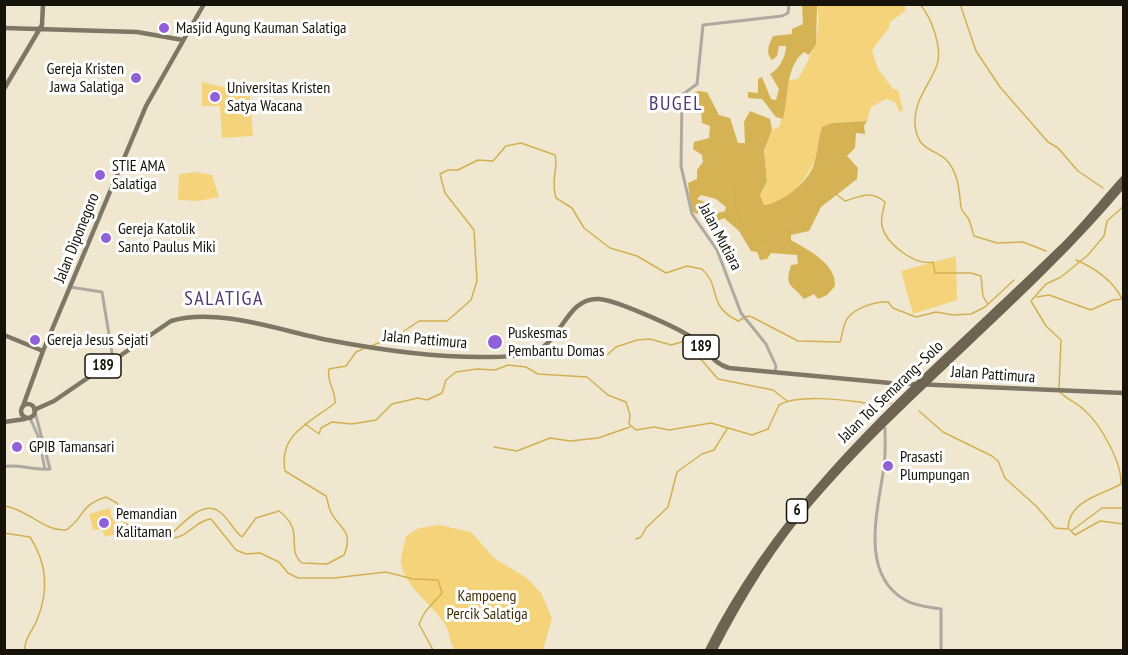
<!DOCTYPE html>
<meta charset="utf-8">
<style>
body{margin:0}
#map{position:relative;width:1128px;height:655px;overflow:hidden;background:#efe7d0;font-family:"PT Sans Narrow",sans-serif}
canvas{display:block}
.frame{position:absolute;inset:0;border:6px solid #16130b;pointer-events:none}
</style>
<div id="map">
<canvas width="1128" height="655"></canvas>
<div class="frame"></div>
</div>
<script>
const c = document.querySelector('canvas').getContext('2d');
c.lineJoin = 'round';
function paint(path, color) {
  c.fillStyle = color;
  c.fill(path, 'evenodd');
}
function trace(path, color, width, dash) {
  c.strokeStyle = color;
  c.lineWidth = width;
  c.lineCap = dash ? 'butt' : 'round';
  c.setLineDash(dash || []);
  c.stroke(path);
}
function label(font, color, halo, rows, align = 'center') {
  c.font = font + ' "PT Sans Narrow",sans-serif';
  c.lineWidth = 6;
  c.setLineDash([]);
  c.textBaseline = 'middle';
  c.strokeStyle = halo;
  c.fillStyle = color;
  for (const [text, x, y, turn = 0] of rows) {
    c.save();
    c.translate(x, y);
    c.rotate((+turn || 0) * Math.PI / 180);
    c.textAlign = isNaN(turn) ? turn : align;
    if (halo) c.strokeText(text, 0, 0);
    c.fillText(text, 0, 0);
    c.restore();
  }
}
paint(new Path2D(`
 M817,5H906L905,11L890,22L889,28L872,50L878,69L893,89L898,90L903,110L900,112L895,102L886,99L871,107L867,121L832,123C817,153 805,201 763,205L760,195L767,181L764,157L769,132L780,126L787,85L790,80L798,79C812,56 822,33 817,5Z
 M202,82L222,87L249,83L253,136L222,138L220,106H202Z
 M195,172L212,175L219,197L198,201L178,200L179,174Z
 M956,256L957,300L913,314L901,271Z
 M110,508L112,518L116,519L119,528L115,530L116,534L105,537L102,529L93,530L89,514Z
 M439,525L471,532L494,558L527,578L541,593L552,618L543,650H455C449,643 450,632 445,624C432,604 406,588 401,564C400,556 405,544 406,536L419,528Z`), '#f4d37b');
paint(new Path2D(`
 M802,5H817L816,44L809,55L804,52C785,67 789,96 783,119L776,117L762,99L748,98V92L758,93V79L762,77L771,99L776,100L779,89L770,74C779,70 786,56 786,46H779L777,56L772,60C765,53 769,44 773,36L792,34V29L803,24Z
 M698,91L707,92L719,115L730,118L738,143H745L744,122L750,111L770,119L772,129L764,151L767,181L760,195L764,205C782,203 809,182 814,164C818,152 818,139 822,127L832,123L867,121L864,126L865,134L856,133L855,148L847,156L858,168L857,179L821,207L809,231L791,235V240C808,250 836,263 835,286L827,295L818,299L814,294L804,299C792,284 784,288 791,265L798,264L797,255L771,253L767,259L760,260L757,252L751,251L739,231L724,218L709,225L704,223L703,217L725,211L726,207L716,199L701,195L697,199L705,202V211L696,214L691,210L688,183L697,179V170L703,162L702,155L693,149L694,142L709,138L710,126L702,123L701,111L687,110L688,96Z`), '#d5b354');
trace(new Path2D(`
 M920,4C931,17 943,48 937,65C929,86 914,100 915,124C917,154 939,148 949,163C959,177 959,191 961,207C962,213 966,214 968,218C971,223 972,231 974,236L997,243L1023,242L1046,251
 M960,4L976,51L1000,87L1048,142L1058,148L1078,171L1103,188
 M704,164L709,170L733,182C737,190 733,197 735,205C738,217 746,237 758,241H772L783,232L802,226L822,203L836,194L845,201C859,197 871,189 885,202C884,210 880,217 882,226C886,244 915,266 933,262L935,273H971L981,276L983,296L987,303
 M1076,260C1093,267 1114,281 1122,299
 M1037,297L1049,295L1091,310L1113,300L1124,299
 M371,346L398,335L419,321H447L471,300L477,281L474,230L445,193L440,174L448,170H458L478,160L493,161L506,146L521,143L555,155C559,168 550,178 556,198L572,208L584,228L610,248L637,256L666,273L687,266L702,269C722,287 706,305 738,321L748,316L752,317L798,341L840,342C842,336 843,328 845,323C850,309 875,301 888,302L893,308L916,317L936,312L953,315L971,314L985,307L1014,280
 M607,355L616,347L637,340L650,339L671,345L685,341L718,379L773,390L787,401
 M1059,388L1061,340L1046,326L1031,301L1046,284L1061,277L1088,255L1104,236L1107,221L1124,206
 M1060,392C1066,399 1076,402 1083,409C1100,423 1122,462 1121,484C1102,495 1069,500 1068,528L1075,535L1100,521L1124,524
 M919,411L943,432L992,456L998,461L1005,478L1037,507L1055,528L1067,529
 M305,424L319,434L321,428L332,422L352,424L376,420L392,404L418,398L427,400L442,393L446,380L456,372L477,369L495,370L508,365L526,367L538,374L587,377L608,395L626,402L630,415L629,424L636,430L654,427L669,430L711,423L752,435L768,429L779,405C797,395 838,399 859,402C872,404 879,407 892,403
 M494,447L517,451L550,438L570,441L598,438L630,427
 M5,506C27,509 43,531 66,530C85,518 78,506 106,497L117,503L125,524C141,526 156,538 172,538C186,539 196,520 211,519L236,550L246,554L260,553L279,562L288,573L298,578H334L386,572L413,579L438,580L442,593L425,612L419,624L433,650
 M1071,531L1102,508H1124
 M4,533L30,537C47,563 49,591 37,620C33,630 24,639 25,650
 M168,537C180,527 202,498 220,512C229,519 233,530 242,537L256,518L279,511C306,531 285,549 302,563L327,564L344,555C355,529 337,528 330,510C328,505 328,501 326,496L285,471C278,434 311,422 335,403C336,391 326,381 329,369L346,366L356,352L363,349
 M636,539L641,537L646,528L668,507L677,472L702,454L714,450L727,429`), '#d3b152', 1.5);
trace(new Path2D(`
 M70,287L102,292L113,359
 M775,372L776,366L766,344L741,313L717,250L692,214L681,166L682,95L697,84L703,25L782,16L788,13L789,4
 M888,402L890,383
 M30,418L38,436L45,469
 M885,428C885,440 886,453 884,466C879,507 858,573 905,600C915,606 929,607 941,609V650
 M4,467C14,463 36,471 50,469L35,412`), '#aeaaa1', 3);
trace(new Path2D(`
 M4,28L137,32L183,40
 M4,89L42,25L43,4
 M4,335L43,351
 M21 411a7 7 0 1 1 14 0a7 7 0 1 1-14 0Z
 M23,406L43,351L146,106L204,4
 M34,410L54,401L171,321C218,307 281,331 328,340C380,350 436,358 490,357C506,357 530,356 543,347C563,333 570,297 599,299C616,300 676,327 691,337C706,347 711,363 729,368L890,383L1124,393
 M4,422L25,419`), '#7e7766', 4.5);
trace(new Path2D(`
 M708,650C791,484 930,376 1060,249C1083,227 1102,202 1124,178
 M714,650C740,599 770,549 808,505C905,391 1027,300 1124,184`), '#6d6551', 6);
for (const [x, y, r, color] of [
 [164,28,6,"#9160d9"],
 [136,78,6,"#9160d9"],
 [215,97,6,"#9160d9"],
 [100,175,6,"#9160d9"],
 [106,238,6,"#9160d9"],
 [35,340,6,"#9160d9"],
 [495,342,8,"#9160d9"],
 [17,447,6,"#9160d9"],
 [888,466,6,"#9160d9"],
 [104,523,6,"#9160d9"]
]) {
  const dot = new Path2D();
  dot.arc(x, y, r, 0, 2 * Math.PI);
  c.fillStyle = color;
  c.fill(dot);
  trace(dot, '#fff', 2);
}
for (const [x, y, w] of [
 [701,347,36],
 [103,366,36],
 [797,511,21]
]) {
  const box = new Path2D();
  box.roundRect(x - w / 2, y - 12, w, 24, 4.5);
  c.fillStyle = '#fff';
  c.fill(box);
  trace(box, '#16130b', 1.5);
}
label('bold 15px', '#16130b', null, [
 ["189",701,347],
 ["189",103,366],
 ["6",797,511]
]);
label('16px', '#16130b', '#fff', [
 ["Masjid Agung Kauman Salatiga",176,28],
 ["Gereja Kristen",124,69,"right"],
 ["Jawa Salatiga",124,87,"right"],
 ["Universitas Kristen",227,88],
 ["Satya Wacana",227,106],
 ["STIE AMA",112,166],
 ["Salatiga",112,184],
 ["Gereja Katolik",118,229],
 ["Santo Paulus Miki",118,247],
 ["Puskesmas",508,333],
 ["Pembantu Domas",508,351],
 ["Gereja Jesus Sejati",47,340],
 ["GPIB Tamansari",29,447],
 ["Prasasti",900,457],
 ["Plumpungan",900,475],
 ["Pemandian",116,514],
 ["Kalitaman",116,532]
], 'left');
label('16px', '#16130b', '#fff', [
 ["Jalan Mutiara",720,237,62],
 ["Jalan Diponegoro",77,238,-68],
 ["Jalan Pattimura",425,340,5],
 ["Jalan Pattimura",993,375,4],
 ["Jalan Tol Semarang–Solo",891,392,-44]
]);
label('16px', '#3f3107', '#fff', [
 ["Kampoeng",487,596],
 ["Percik Salatiga",487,614]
]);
c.letterSpacing = '1.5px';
label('20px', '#503975', '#fff', [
 ["BUGEL",676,104],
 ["SALATIGA",224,299]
]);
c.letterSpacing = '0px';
</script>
